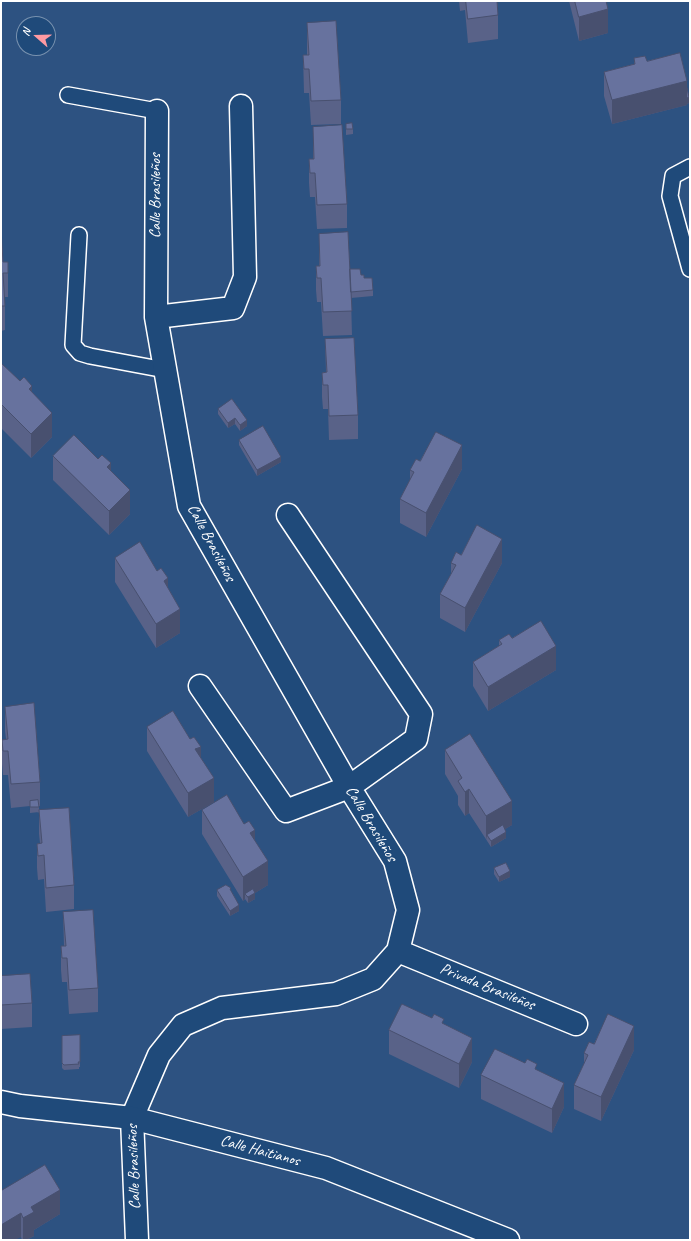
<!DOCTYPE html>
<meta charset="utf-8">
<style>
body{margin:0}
#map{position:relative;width:691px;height:1241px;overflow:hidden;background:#2d5281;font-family:Caveat,sans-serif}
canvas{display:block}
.frame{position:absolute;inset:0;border:2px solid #fff;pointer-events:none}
.north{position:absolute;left:16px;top:16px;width:40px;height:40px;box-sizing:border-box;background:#1f4a7a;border:1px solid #7992af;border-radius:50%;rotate:290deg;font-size:11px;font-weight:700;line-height:16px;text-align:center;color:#fff}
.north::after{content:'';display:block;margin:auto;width:14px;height:18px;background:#ff9aa2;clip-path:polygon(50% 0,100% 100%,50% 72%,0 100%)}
</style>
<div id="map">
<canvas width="691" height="1241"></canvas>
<div class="frame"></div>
<div class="north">N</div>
</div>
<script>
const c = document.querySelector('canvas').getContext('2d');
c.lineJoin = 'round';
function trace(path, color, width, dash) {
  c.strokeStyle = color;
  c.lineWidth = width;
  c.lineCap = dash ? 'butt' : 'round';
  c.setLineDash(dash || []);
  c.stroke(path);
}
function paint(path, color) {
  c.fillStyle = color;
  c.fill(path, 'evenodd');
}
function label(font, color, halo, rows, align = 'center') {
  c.font = font + ' Caveat,sans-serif';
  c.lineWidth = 3.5;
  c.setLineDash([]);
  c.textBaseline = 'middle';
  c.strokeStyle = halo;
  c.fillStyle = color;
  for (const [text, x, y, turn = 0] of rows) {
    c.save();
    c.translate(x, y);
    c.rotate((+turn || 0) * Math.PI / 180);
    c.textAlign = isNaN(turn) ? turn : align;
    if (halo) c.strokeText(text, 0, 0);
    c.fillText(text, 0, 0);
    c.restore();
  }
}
const lane = new Path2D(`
 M68,95L157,111
 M690,167L673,176L670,196L690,269
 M79,235L73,345L80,353L90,356L165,370`);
const street = new Path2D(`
 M156,317L233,308L245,277L241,106
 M200,686L286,811L349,787L416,739L421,714L288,515
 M398,951L576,1024
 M137,1240L132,1118L159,1055L183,1025L222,1008L336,994L373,979L398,951L408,910L395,861L349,787L189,506L156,317L157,111`);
const secondary = new Path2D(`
 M1,1102L20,1106L132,1118L326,1168L508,1240`);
trace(lane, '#fff', 18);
trace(street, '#fff', 25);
trace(secondary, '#fff', 25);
trace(lane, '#1f4a7a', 15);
trace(street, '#1f4a7a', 22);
trace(secondary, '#1f4a7a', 22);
paint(new Path2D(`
 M459,1H497L498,15V39L468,43L465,10L460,11Z
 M569,1H606L608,33L579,41Z
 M307,23L341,100V124L311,125L309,93H304L303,55H307Z
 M634,58L687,88L689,103L687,104V105L612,124L604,96V72L634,64Z
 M346,124L353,129V134L346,135Z
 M313,127L347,204V228L317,229L315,197H310L309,183V159H313Z
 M1,229L3,262L8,273V297H5V330L1,331Z
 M319,234L350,269L361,275L373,290V296L351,298L352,335L323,336L321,302H317L316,290V266H319Z
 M325,339L358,415V439L329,440L328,409H323L322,397V373L326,372Z
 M1,363L32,393L52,437L31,458L1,428Z
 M218,409L247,426L240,431L235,424L228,428L218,414Z
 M239,440L281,462L257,476L239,445Z
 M53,456L98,459L111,471L130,514L109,535L53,480Z
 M420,461L462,469L426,537L400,523V499L410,480V470Z
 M461,555L502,563L465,632L440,618V594L451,574V563Z
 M115,558L168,588L180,633L156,648L115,582Z
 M499,640L556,670L488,711L473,686V662L499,646Z
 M5,707L40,782V806H39V812L30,813V806L11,808L8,775H3L2,764V740L6,739L5,731Z
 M147,727L214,802L188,817L147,751Z
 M445,750L512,825L505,829L506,838L491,847L469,813L465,816L458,805V796L445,774Z
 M39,810L74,885V909L46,912L44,879L38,880L37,868V844L40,843L39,834Z
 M202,810L255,841L268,885L255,893V899L248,903L245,899L243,901L202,834Z
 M494,868L510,877L499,882L494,874Z
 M217,890L231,892L239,911L230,916L217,896Z
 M63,912L98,988V1012L69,1014L67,982H62L61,970V946H64Z
 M1,976L32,1003V1027L1,1029Z
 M444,1025L472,1062L459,1088L389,1054V1030Z
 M80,1035V1067H79V1069L64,1070L62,1068V1036Z
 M594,1044L634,1050L601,1121L574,1109V1085L584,1064V1053Z
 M537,1070L564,1107L552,1133L481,1099V1075Z
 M1,1191L60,1214L34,1230V1236L26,1240H22Z`), '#596288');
paint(new Path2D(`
 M608,9V33L579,41V17Z
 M687,81V98L689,97V103L687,104V105L612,124V100Z
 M32,386V410L29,389Z
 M52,413V437L31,458V434Z
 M235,418V424L228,428V423Z
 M247,420V426L240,431V425Z
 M462,445V469L426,537V513Z
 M281,457V462L257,476V470Z
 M111,463V487L107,467Z
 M130,490V514L109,535V511Z
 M502,539V563L465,632V608Z
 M168,578V602L164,581Z
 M180,609V633L156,648V624Z
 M556,646V670L488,711V687Z
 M201,747V771L195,749Z
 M214,778V802L188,817V793Z
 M469,789V813L465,816V792Z
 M512,801V825L489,839L487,835L486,840V816Z
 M255,830V854L250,833Z
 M506,832V838L491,847V841Z
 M268,861V885L252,895L255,893V899L248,903V898L245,894V899L243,901V877Z
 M510,871V877L499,882V877Z
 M239,905V911L230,916V911Z
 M634,1026V1050L601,1121V1097Z
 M472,1038V1062L459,1088V1064Z
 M564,1083V1107L552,1133V1109Z
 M60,1190V1214L34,1230V1236L26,1240H23V1218L31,1207Z
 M21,1213V1237L15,1240H1V1225Z`), '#48506f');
const building = new Path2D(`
 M466,1H497L498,15L468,19Z
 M575,1H606L608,9L579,17Z
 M336,21L341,100L311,101L309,69H304L303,55H309L307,23Z
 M680,53L687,81L612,100L604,72L635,64L634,58L645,56L647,61Z
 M687,88L689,97L687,98Z
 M352,123L353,129H346V124Z
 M342,125L347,204L317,205L315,173H310L309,159H314L313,127Z
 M1,229L3,262H8V273H3L5,306H1Z
 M348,232L352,311L323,312L321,278H317L316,266H320L319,234Z
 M350,269H360L361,275H364V278H372L373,290L351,292Z
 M354,338L358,415L329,416L328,385H323L322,373L327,372L325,339Z
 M1,363L20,381L24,377L32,386L29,389L52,413L31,434L1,404Z
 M232,399L247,420L240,425L235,418L228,423L218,409Z
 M263,426L281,457L257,470L239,440Z
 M436,432L462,445L426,513L400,499L414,472L410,470L416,459L420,461Z
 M74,435L98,459L102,455L111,463L107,467L130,490L109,511L53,456Z
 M477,525L502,539L465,608L440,594L456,565L451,563L456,552L461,555Z
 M140,542L157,571L161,568L168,578L164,581L180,609L156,624L115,558Z
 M541,621L556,646L488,687L473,662L502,644L499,640L509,634L512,638Z
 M34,703L40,782L11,784L8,751H3L2,740L8,739L5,707Z
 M173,711L190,739L194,737L201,747L195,749L214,778L188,793L147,727Z
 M470,734L512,801L486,816L469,789L465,792L458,781L462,778L445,750Z
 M227,795L244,824L249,821L255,830L250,833L268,861L243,877L202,810Z
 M38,800L39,807H30V801Z
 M69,808L74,885L46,888L44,855L38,856L37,844L42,843L39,810Z
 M503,825L506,832L491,841L487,835Z
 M506,863L510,871L499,877L494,868Z
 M226,885L231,888L230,889L239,905L230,911L217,890Z
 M253,889L255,893L248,897L245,894Z
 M93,910L98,988L69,990L67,958H62L61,946H66L63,912Z
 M30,974L32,1003L1,1005V976Z
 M402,1004L432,1018L434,1014L444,1019L442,1023L472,1038L459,1064L389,1030Z
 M608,1014L634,1026L601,1097L574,1085L588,1055L584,1053L589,1042L594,1044Z
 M80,1035V1062H78L79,1064L64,1065L62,1063V1036Z
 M495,1049L525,1063L527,1059L537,1064L535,1069L564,1083L552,1109L481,1075Z
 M45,1165L60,1190L31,1207L34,1212L23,1218L21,1213L1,1225V1191Z`);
paint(building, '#67729e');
trace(building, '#48506f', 1);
label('16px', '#fff', '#1f4a7a', [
 ["Calle Brasileños",156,196,-90],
 ["Calle Brasileños",211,543,62],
 ["Calle Brasileños",371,824,59],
 ["Privada Brasileños",487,987,22],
 ["Calle Haitianos",260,1151,15],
 ["Calle Brasileños",134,1167,-92]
]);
</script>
